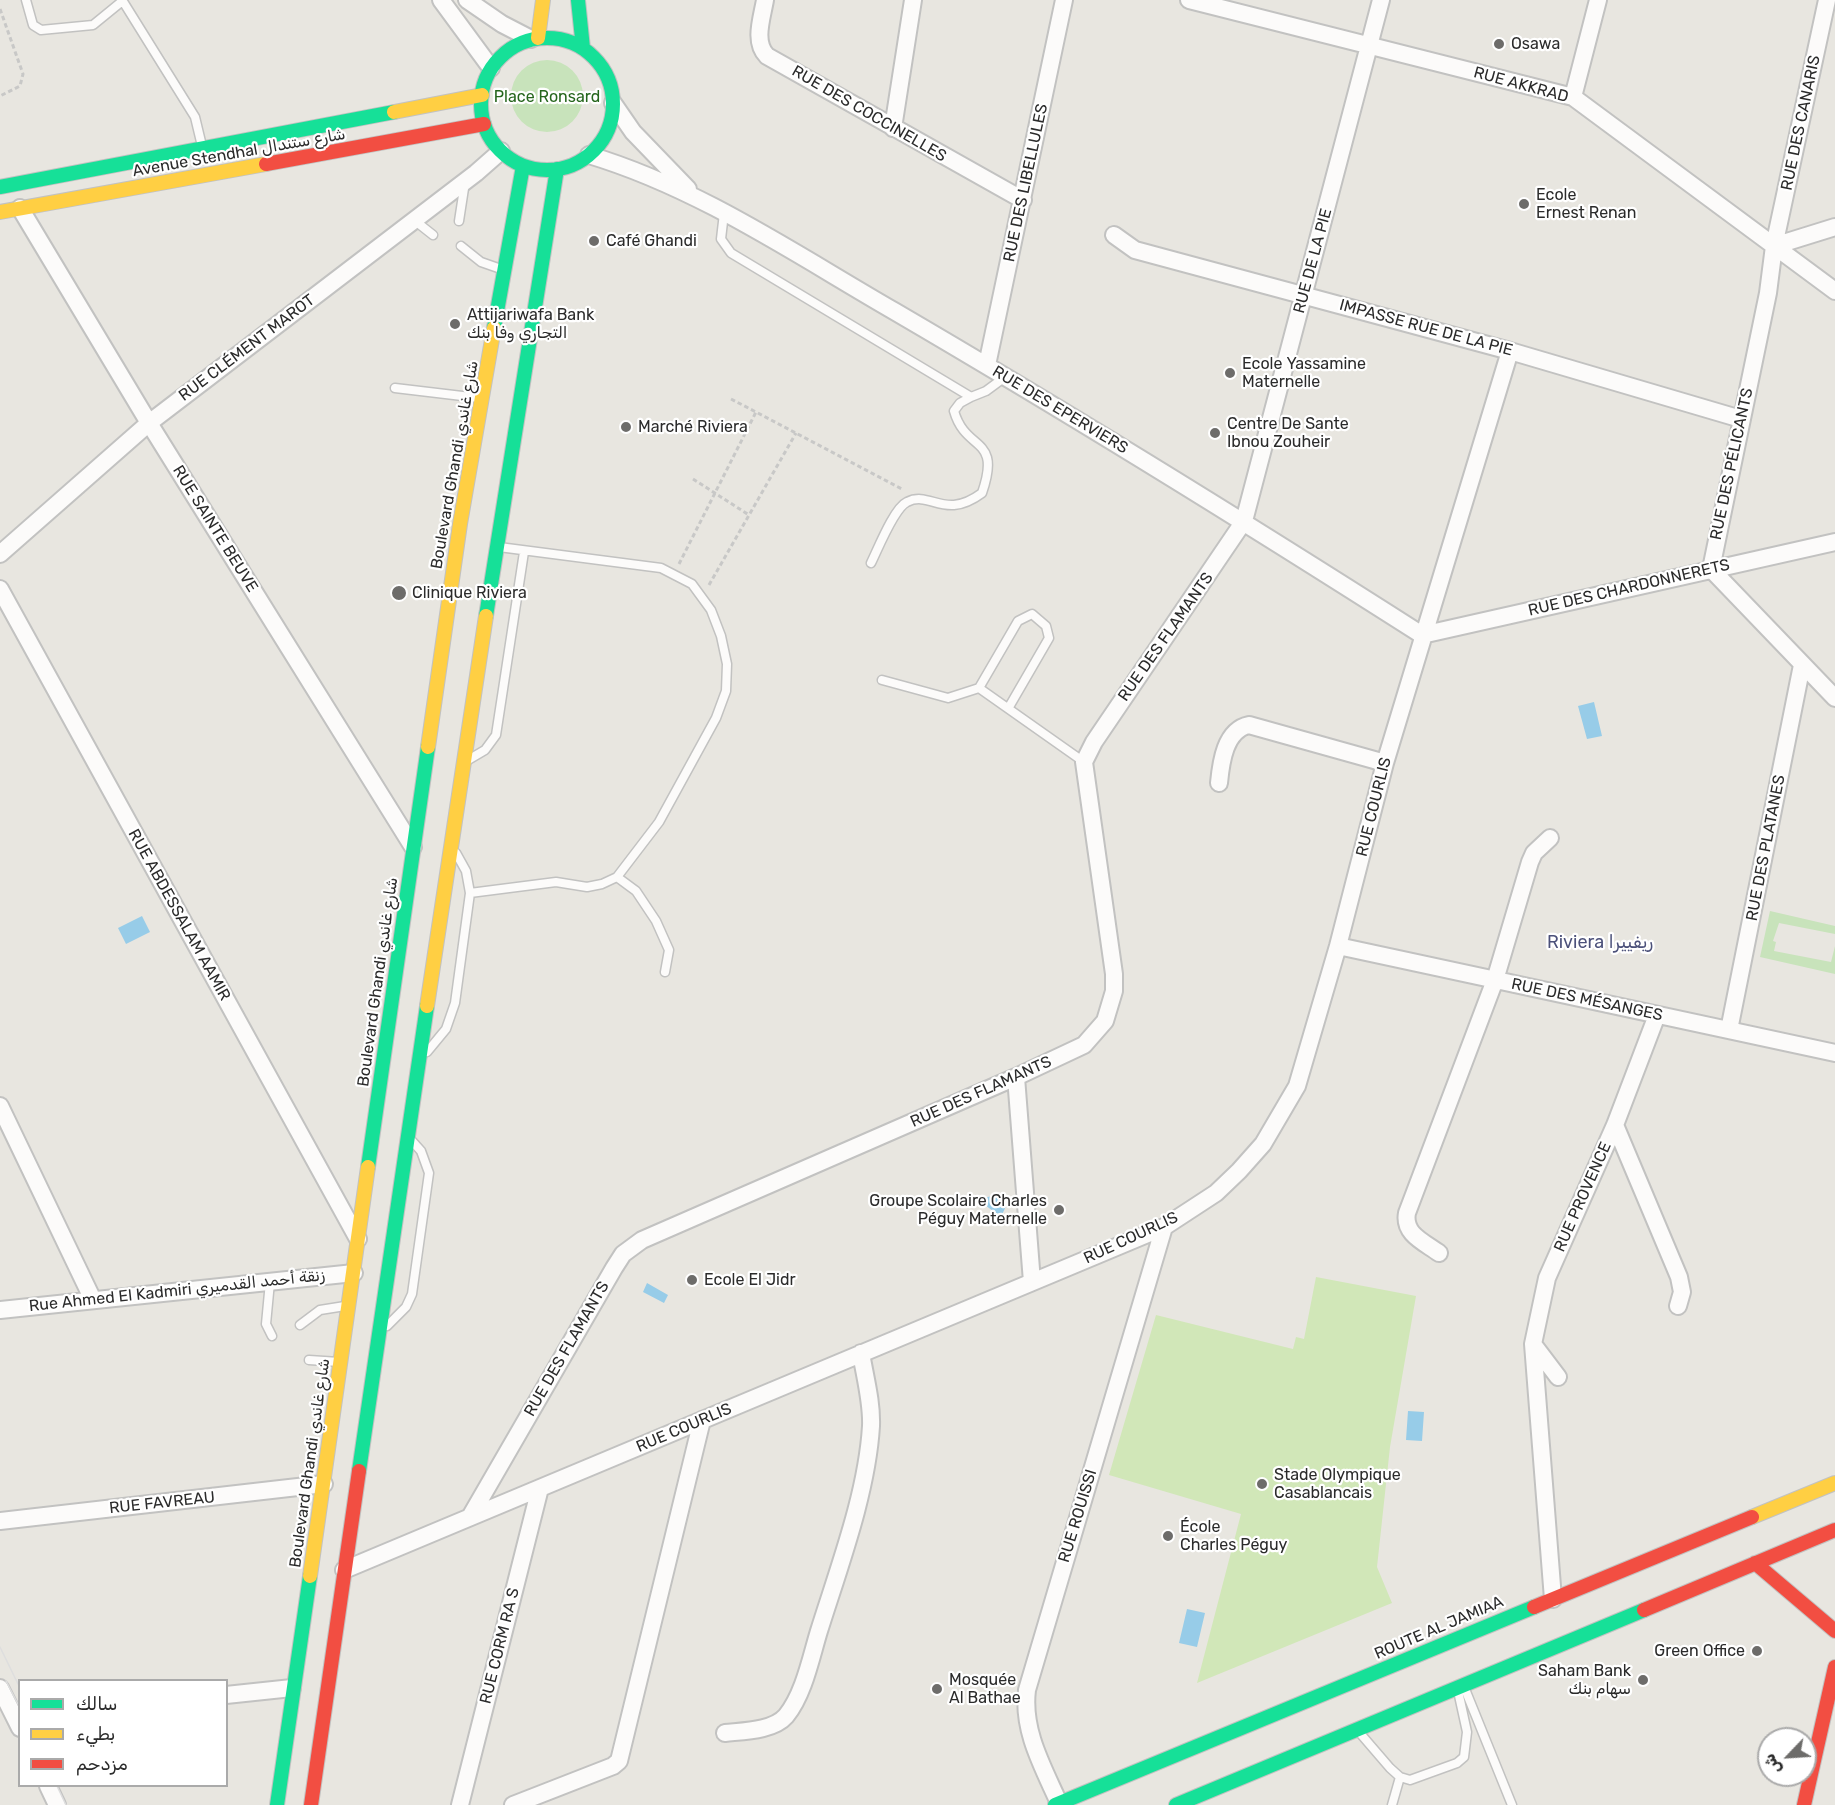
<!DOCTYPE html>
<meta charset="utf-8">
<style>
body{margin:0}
#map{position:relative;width:1835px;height:1805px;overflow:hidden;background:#e8e6e0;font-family:Rubik,Vazirmatn,sans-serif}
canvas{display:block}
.legend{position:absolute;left:18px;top:1679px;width:210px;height:108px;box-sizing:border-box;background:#fff;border:2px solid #aaa;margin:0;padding:8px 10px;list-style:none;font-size:18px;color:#2b2b2b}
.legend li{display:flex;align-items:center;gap:12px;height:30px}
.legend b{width:30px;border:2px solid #aaa}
.north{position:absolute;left:1757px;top:1727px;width:60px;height:60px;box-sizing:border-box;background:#fff;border:2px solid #aaa;border-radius:50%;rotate:245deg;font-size:16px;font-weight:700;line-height:24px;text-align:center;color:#2b2b2b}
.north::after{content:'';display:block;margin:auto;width:21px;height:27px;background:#6d6c6a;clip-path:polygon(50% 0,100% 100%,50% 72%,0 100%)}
</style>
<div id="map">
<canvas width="1835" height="1805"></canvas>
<ul class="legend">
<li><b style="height:8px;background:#16e098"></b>سالك</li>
<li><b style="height:8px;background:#ffcf43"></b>بطيء</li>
<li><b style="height:8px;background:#f24e42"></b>مزدحم</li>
</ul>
<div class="north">ش</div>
</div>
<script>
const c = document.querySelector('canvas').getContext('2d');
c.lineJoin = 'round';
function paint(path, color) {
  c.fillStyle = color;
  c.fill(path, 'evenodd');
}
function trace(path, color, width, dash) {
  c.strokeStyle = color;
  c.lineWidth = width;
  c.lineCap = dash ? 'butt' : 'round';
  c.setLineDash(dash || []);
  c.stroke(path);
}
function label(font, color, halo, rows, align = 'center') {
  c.font = font + ' Rubik,Vazirmatn,sans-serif';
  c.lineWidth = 4.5;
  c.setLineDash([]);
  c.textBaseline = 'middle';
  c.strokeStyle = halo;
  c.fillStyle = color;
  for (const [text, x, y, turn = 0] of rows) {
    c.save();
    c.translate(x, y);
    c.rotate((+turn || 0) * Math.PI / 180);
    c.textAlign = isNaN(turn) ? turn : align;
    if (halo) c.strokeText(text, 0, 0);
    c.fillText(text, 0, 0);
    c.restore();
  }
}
paint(new Path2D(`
 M511 96a36 36 0 1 1 72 0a36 36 0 1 1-72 0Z
 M1770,911L1835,926V934L1779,923L1773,941L1776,942L1774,951L1831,962L1835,946V974L1760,957Z`), '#c8e3bb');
paint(new Path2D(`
 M1316,1277L1416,1296L1390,1447L1377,1567L1392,1603L1197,1683L1241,1514L1109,1475L1156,1315L1293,1349L1296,1337L1304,1339Z`), '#d1e7b8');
paint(new Path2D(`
 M1594,702L1602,736L1587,739L1578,706Z
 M142,916L150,932L126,944L118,928Z
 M991,1196L998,1198L1006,1206L1001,1217L985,1205V1198Z
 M647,1283L668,1295L664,1303L643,1292Z
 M1408,1411L1424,1412L1422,1441L1406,1440Z
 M1187,1609L1205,1613L1197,1647L1179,1643Z`), '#97cce8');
const lane = new Path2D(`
 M26,0L33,25L41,30L93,25L120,3H124L195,117L202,146
 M724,213L721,239L731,253L971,397L986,391L1005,377
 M414,220L433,235
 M459,221L465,182
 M461,246L481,262L501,269
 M395,388L479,398
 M871,563C878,549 894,508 907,502C931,490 944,521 982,493C1002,435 966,453 954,411L960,403L971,397
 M882,680L948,698L979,688
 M1009,707L1049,638L1046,626L1032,614L1018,621L979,688L1084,762
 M468,760L485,750L496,735L524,552
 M617,877L636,891L656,921L669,950L665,972
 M470,893L556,882L587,887L602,884L617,877L659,822L716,718L726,691L727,664L721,636L711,610L692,584L661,568L499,547
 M427,1052L446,1029L455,1003L470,893L466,871L456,853
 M270,1282L266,1324L272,1336
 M300,1325L320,1310L345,1306
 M387,1326L406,1307L412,1294L429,1173L421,1151L412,1141
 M309,1360L339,1362
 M1465,1689L1512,1805
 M1359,1732L1390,1768L1400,1777L1410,1780L1457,1763L1464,1757L1467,1732L1458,1691
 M1392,1805L1400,1777`);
const street = new Path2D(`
 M441,0L491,68
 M467,0L502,24L531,39
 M765,0C762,18 753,42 767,56L1023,200
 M1189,0L1573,97L1835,291
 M1573,97L1598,0
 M613,103L633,132L688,189
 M893,128L913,0
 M589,155C699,188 795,254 894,311C1072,415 1248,524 1422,635L1835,542
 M20,208L149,423L413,847
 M1835,227L1774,246L1768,293L1711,569L1835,698
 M1114,235L1135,250L1510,351L1741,419
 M1774,246L1827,0
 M987,365L1064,0
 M0,554L149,423L476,173L501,151
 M0,589L358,1239
 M1219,783C1221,762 1225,730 1249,725L1385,763
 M1338,946L1835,1053
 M1729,1030L1802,665
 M1016,1077L1032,1282
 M0,1106L93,1300
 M1615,1125L1679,1277L1682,1292L1678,1306
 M1439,1253C1424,1242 1403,1234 1407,1213L1495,980L1530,862L1534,853L1550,838
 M0,1310L354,1273
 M1533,1344L1558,1377
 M470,1517L614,1268L623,1254L642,1240L1016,1077L1084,1045L1105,1021L1114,991V974L1084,762L1094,742L1244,521L1381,0
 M0,1521L324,1484
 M344,1570L1164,1227L1216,1193L1239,1171L1263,1144L1297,1086L1338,946L1385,763L1510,351
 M1553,1599L1533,1344L1547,1278L1615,1125L1657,1015
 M0,1688L20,1728
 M226,1695L292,1688
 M725,1733C743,1731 773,1731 786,1716C804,1694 811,1657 819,1631C839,1567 867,1493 871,1426C872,1402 865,1377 861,1353
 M48,1786L57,1805
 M1059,1803C1043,1767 1022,1731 1027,1690L1164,1227
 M460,1805L540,1488
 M513,1805L613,1766L619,1761L702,1420`);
const fast = new Path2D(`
 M578,0L583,48
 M481 104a66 66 0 1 1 132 0a66 66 0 1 1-132 0Z
 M0,187L394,112
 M494,328L523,166
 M486,616L557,169
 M368,1167L428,747
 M359,1471L427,1006
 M277,1805L310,1576
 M1055,1805L1534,1607
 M1176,1805L1644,1610`);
const slow = new Path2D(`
 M538,38L543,0
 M394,112L482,95
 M0,212L266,164
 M428,747L460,524L494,328
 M427,1006L486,616
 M1752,1517L1835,1483
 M310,1576L368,1167`);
const jam = new Path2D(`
 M266,164L484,124
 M1755,1563L1835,1631
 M1534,1607L1752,1517
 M1644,1610L1835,1530
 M311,1805L359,1471
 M1804,1805L1835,1667`);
trace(lane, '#c2c2c1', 11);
trace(street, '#c2c2c1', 20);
trace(fast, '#c2c2c1', 16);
trace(slow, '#c2c2c1', 16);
trace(jam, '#c2c2c1', 16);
trace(new Path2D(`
 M0,9L23,74L20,86L0,96
 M731,399L756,412
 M693,479L749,515
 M679,564L756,412L902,489
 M709,585L796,433`), '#c8c8c7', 3, [4.5, 3]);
trace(lane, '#fcfbfa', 8);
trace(street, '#fcfbfa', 16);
trace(fast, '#16e098', 14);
trace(slow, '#ffcf43', 14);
trace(jam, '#f24e42', 14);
trace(new Path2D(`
 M0,1647L20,1688
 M6,1681L20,1708
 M57,1786L66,1805`), '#dedede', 1.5);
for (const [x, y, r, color] of [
 [1499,44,6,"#6d6c6a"],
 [1524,204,6,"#6d6c6a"],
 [594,241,6,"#6d6c6a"],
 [455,324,6,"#6d6c6a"],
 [1230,373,6,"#6d6c6a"],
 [626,427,6,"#6d6c6a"],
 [1215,433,6,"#6d6c6a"],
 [399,593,8,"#6d6c6a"],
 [1059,1210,6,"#6d6c6a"],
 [692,1280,6,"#6d6c6a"],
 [1262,1484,6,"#6d6c6a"],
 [1168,1536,6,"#6d6c6a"],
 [1757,1651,6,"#6d6c6a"],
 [1643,1680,6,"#6d6c6a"],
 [937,1689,6,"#6d6c6a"]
]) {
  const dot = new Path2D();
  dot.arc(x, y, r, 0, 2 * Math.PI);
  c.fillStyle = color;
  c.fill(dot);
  trace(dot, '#fff', 2);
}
label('16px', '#2b2b2b', '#fff', [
 ["Osawa",1511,44],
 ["Ecole",1536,195],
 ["Ernest Renan",1536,213],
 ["Café Ghandi",606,241],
 ["Attijariwafa Bank",467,315],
 ["التجاري وفا بنك",467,333],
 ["Ecole Yassamine",1242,364],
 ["Maternelle",1242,382],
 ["Centre De Sante",1227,424],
 ["Ibnou Zouheir",1227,442],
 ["Marché Riviera",638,427],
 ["Clinique Riviera",412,593],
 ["Groupe Scolaire Charles",1047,1201,"right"],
 ["Péguy Maternelle",1047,1219,"right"],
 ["Ecole El Jidr",704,1280],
 ["Stade Olympique",1274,1475],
 ["Casablancais",1274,1493],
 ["École",1180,1527],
 ["Charles Péguy",1180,1545],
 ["Green Office",1745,1651,"right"],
 ["Saham Bank",1631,1671,"right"],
 ["سهام بنك",1631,1689,"right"],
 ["Mosquée",949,1680],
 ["Al Bathae",949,1698]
], 'left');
label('16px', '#2b2b2b', '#fff', [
 ["RUE AKKRAD",1521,85,15],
 ["RUE DES COCCINELLES",869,114,30],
 ["RUE DES CANARIS",1801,123,-78],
 ["Avenue Stendhal شارع ستندال",239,153,-10],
 ["RUE DES LIBELLULES",1026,183,-78],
 ["RUE DE LA PIE",1313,261,-75],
 ["IMPASSE RUE DE LA PIE",1426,328,15],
 ["RUE CLÉMENT MAROT",247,348,-37],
 ["RUE DES EPERVIERS",1060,410,31],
 ["RUE DES PÉLICANTS",1732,464,-78],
 ["Boulevard Ghandi شارع غاندي",455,465,-80],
 ["RUE SAINTE BEUVE",215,529,58],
 ["RUE DES CHARDONNERETS",1629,588,-13],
 ["RUE DES FLAMANTS",1166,637,-55],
 ["RUE COURLIS",1374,807,-76],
 ["RUE DES PLATANES",1766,848,-79],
 ["RUE ABDESSALAM AAMIR",179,915,61],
 ["Boulevard Ghandi شارع غاندي",378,982,-82],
 ["RUE DES MÉSANGES",1587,1000,12],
 ["RUE DES FLAMANTS",981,1092,-24],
 ["RUE PROVENCE",1583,1197,-66],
 ["RUE COURLIS",1131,1238,-25],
 ["Rue Ahmed El Kadmiri زنقة أحمد القدميري",177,1291,-6],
 ["RUE DES FLAMANTS",567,1349,-60],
 ["RUE COURLIS",684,1428,-23],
 ["Boulevard Ghandi شارع غاندي",310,1463,-82],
 ["RUE FAVREAU",162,1503,-6],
 ["RUE ROUISSI",1078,1516,-73],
 ["ROUTE AL JAMIAA",1439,1628,-23],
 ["RUE CORM RA S",500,1646,-76]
]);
label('16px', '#26661d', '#fff', [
 ["Place Ronsard",547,97]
]);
label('18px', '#4c517a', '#fff', [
 ["Riviera ريفييرا",1600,943]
]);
</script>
